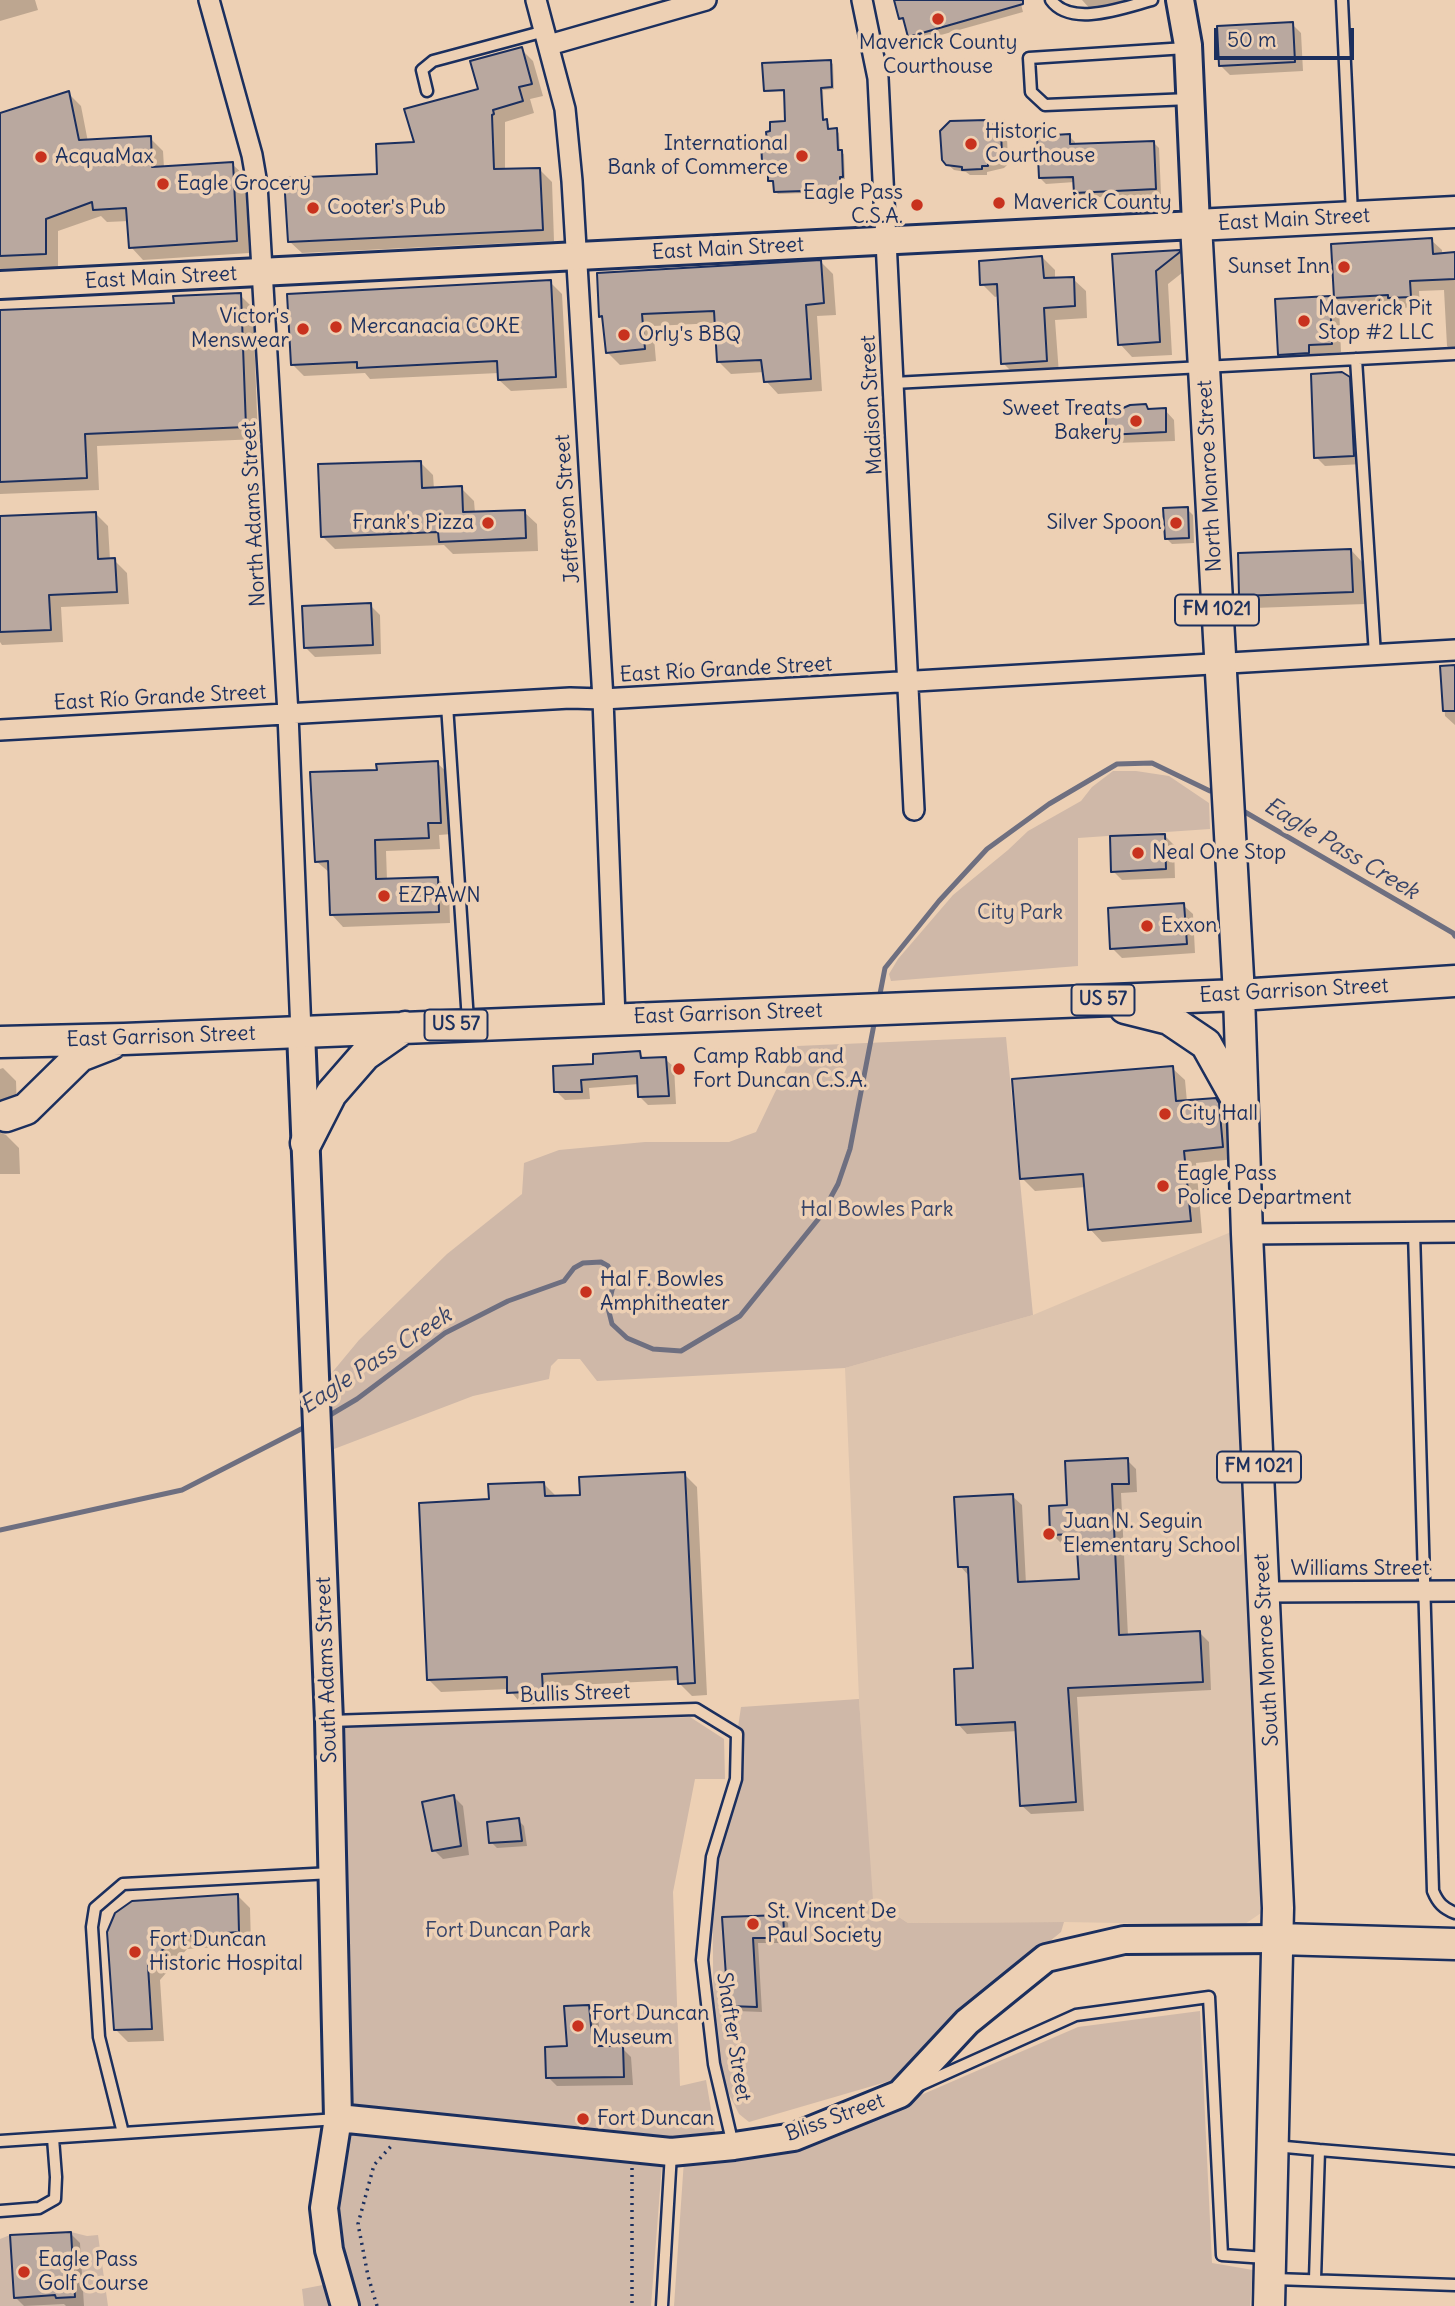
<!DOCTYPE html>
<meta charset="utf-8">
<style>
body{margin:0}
#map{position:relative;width:1455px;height:2306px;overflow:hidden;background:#edd0b4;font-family:Delius,sans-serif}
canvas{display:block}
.scale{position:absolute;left:1214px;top:28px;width:140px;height:32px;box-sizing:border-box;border:4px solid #1b2f5e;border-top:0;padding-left:9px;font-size:21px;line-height:24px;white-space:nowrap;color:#1b2f5e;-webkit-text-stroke:5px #edd0b4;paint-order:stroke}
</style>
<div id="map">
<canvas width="1455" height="2306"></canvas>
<div class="scale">50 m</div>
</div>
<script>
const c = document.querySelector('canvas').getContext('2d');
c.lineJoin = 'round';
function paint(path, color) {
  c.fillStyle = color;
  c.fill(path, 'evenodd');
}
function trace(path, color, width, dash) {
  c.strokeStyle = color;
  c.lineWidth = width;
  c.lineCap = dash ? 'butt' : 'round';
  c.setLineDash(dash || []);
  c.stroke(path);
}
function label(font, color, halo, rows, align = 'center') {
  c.font = font + ' Delius,sans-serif';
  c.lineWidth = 7;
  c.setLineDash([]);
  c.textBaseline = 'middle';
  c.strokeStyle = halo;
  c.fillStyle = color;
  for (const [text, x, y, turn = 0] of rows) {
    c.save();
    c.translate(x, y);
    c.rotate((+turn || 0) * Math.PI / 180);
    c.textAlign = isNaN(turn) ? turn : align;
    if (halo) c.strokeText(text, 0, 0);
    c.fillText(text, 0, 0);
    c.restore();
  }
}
paint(new Path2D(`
 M1231,1232L1263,1904L1261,1913L1245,1924L1231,1925L1064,1922L908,1923L872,1899L859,1699L845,1368L1033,1315Z`), '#ddc4ae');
paint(new Path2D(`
 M1113,771H1136L1169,776L1209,803L1210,829L1078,838V966L891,981L889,974L898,959L953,895L1008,850L1028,831L1081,801L1092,787Z
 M1006,1037L1033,1315L845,1368L597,1381L580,1359H558L551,1366L549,1379L473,1396L334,1449L325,1381L359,1340L447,1254L522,1194L524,1163L559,1150L645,1142H729L756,1132L797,1046Z
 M859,1699L873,1900L908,1923L1064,1922L1061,1932L955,2019L893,2080L749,2122L739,2114L714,2064L712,1857L736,1779L737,1734L741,1707Z
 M690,1717L724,1739L725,1779H695L673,1892L680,2086L706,2080L716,2138L583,2133L345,2110L336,1721H558Z
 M1200,2011L1212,2263L1253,2270L1250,2306H674L684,2160L801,2147L1078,2027Z
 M399,2124L663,2151L651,2306H357L336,2223L349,2134Z
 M71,2232L87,2236L98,2235L108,2306H0V2239L10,2235Z
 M328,2284L334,2306H304L302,2289Z`), '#cfb8a8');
paint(new Path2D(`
 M0,0H35L38,10L0,21Z
 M896,0H1020L1023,12L916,42L910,36L907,24L901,18Z
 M1082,0H1133L1092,11Z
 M1292,24L1301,33L1303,71L1230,75L1220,65Z
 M521,49L533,61L543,96L530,99L534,113L505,122V171L539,169L552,182L554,241L302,253L289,241L379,176L480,90Z
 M830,61L833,64L834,89L823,90L824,121L829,124V131L836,130L839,133L840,152L844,154L845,179H841L842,191H826V199L807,200L805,193L778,194L775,191V183L770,181L769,164L763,161L768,143L787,123L786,91L768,92L765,90Z
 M68,93L81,106L88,142L150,138L163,151L164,168L232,164L245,176L249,253L143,260L131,247L129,221L107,222L101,216L58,231V267L0,269V115Z
 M987,122L991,126H996L1007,136L1008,164L1004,168L987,172V175H970L966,172L954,170L943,160Z
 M1069,136L1075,142V146L1153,142L1159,148L1161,194L1082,198L1076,192L1075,182L1046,184L1040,178Z
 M1431,240L1442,250V255L1455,254V354L1447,346L1444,290L1419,291L1420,307L1400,308L1398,305L1346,308L1335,298Z
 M1179,251L1192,265L1168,284L1172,355L1132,357L1120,344L1114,255Z
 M1042,257L1055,270V280L1073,279L1086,291L1087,318L1055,320L1059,374L1016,376L1003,363L999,296L995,297L982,284Z
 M821,262L833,274L836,315L817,316L822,391L778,394L766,381L765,372L731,374L719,362L717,323L653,326L656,361L620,365L608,353L604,320L601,316Z
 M550,282L562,294L567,388L511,391L499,380V373L370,379L365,373L304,376L292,364Z
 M240,295L253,308L258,439L97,446L99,490L0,494V312L175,304Z
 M1329,298L1339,307L1341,352L1318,354V362L1289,363L1280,354Z
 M1349,379L1358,389L1363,464L1325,466L1316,457Z
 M1145,406L1151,411L1165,410L1174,420L1175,441L1117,443L1108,434Z
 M420,462L433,475L434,489L461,488L474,501L475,513L524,512L537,524L538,551L453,554L444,545L335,549L322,536Z
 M1187,509L1193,515L1194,543L1172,544L1166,538Z
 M95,513L108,526L110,560H114L127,573L129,604L61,607L63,642L2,645L0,642V518Z
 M1351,550L1363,563L1365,604L1254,608L1241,596Z
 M370,605L380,615L381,654L315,657L305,647Z
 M1442,667H1455V725L1445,716Z
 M437,763L449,774L452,834L439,835L440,849L386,851L387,880L437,878L449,890L450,923L343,927L332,915L330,873L316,861L378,771Z
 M1165,836L1174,845L1175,878L1122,880L1113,871Z
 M1183,905L1193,914L1195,953L1122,958L1112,948Z
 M639,1053L646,1060L665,1059L674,1067L676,1104L648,1105L640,1097L639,1084L589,1088L590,1099L565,1100L556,1091L595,1066Z
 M3,1068L16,1081L17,1111L1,1127V1133L6,1135L19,1148L20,1174H0V1069Z
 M1172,1068L1185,1080L1187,1102L1215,1100L1228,1113L1235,1159L1196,1163L1202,1233L1102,1242L1090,1229L1086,1187L1035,1191L1022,1178Z
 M1127,1460L1136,1469L1137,1492L1121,1493L1128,1636L1200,1633L1209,1642L1211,1690L1077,1697L1084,1811L1031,1814L1021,1805L1018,1731L967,1734L958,1724L975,1670L970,1577L960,1566L1012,1496L1022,1505L1026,1584L1081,1581L1079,1543L1062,1544L1052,1534L1069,1506Z
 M684,1474L697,1487L707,1695L692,1696L679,1683V1680L554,1686L555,1703L522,1705L509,1689L441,1692L428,1679L491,1501L543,1483L556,1496H581Z
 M454,1797L463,1806L469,1855L443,1859L434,1850Z
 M518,1820L524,1826L527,1846L497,1848L491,1842Z
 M238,1896L250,1908L251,1945L187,1949L160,1980L164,2041L128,2042L115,2029L109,1933Z
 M782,1917L788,1923L789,1936H779V1943H758L762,2012L736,2011L730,2005L723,1919Z
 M589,2007L598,2016L601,2048H622L631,2057L633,2085L557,2086L548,2077L569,2048Z
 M71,2234L80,2243L84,2306H66L64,2304L24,2306L16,2298Z`), '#0003');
trace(new Path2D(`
 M1245,812L1453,933L1455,936
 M879,999L885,968L939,901L987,849L1049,804L1117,764L1152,763L1210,791
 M325,1418L357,1399L445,1333L508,1301L564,1281L574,1268L583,1263L601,1262L608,1266L615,1277L608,1308L612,1324L627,1338L653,1349L681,1351L740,1316L820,1217L838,1184L850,1149L875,1019
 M0,1530L182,1490L309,1425`), '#6e6f80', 5);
const building = new Path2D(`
 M894,0H1023V4L908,37L903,18L899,19Z
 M1293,22L1295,62L1219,66L1217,26Z
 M522,47L532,84L519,87L523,101L493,110L494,114L492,115L494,169L540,168L543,230L288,242L284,178L377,174L376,144L414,142L404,109L478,89L470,61Z
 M831,60L832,87L821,88L823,120L827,119L828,129L837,128L838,150H842L843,177H840V189H824V197L803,198V191L774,192L773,181H768V162H762L761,141H767L766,132L770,131V122L785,121L784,90L764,91L762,63Z
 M69,91L79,140L151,136L152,167L233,162L237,241L129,248L126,208L93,210L92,202L46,219V254L0,256V113Z
 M987,120L988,124H997L1001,128L1002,158L998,163H988V166H982V169L962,170V167L946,165L942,160L940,131L950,121Z
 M1070,134V144L1154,141L1156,189L1074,193L1073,177L1039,178L1037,136Z
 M1432,238L1433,254L1455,252V279L1410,281L1411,297L1388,298V295L1334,298L1331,244Z
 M1180,250V252L1156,271L1160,342L1118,345L1112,254Z
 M1042,256L1044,278L1074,277L1075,306L1044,308L1047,361L1001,364L997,284L980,285L979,261Z
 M821,260L824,303L806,305L811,379L764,382L761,360L717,362L714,311L642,314L645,349L606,353L602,316L599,317L597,273Z
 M551,280L556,377L498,380L497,361L357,368V362L291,365L287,294Z
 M241,293L246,427L85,434L87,478L0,482V310L174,303L173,296Z
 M1330,296L1332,344L1309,345V353L1278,355L1275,299Z
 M1342,372L1350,377L1354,456L1314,458L1311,374Z
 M1146,404L1148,409L1166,408V432L1106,435V409L1123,408L1130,405Z
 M421,461L422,488L462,486L463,512L525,510L526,538L439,542L438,532L321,537L318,464Z
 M1188,507L1189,538L1165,539L1163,508Z
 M96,512L98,559L115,558L117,592L49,595L51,630L0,632V516Z
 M1351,549L1353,592L1239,596L1238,553Z
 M371,603L373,645L304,648L302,606Z
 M1455,665V711H1443L1440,666Z
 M438,761L441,823H428L429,838L375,840L376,879L438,877L439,912L330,915L328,861L315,862L310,772L377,770L376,764Z
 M1165,834L1166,869L1111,872L1110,836Z
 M1184,903L1187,944L1110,949L1108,908Z
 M640,1051L641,1058L666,1057L669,1096L638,1097L637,1076L581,1080L582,1092H554L553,1066L593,1064V1054Z
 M1173,1066L1176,1101L1216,1098L1219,1103L1223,1147L1184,1151L1191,1221L1088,1230L1083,1174L1020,1179L1012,1079Z
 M1128,1458L1129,1484H1112L1119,1635L1200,1631L1203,1682L1068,1688L1076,1802L1020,1806L1015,1722L956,1725L954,1669L973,1668L968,1567H958L954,1497L1013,1494L1018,1582L1079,1579L1076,1534L1050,1535L1049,1506L1067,1505L1065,1461Z
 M685,1472L695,1683L678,1684L677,1667L542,1674L543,1691L507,1693V1677L427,1680L419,1503L489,1499L488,1484L544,1482L545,1496L580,1495L579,1477Z
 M454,1795L461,1846L432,1851L422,1802Z
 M519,1818L522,1841L489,1843L487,1822Z
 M238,1894L239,1932L174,1937L148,1966L152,2029L114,2030L107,1932L115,1913L132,1901Z
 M783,1915L784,1931H774V1938H753L757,2007L728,2006L722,1917Z
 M589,2005L593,2046H623L624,2077L546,2078L545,2047L567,2046L564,2006Z
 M71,2232L75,2297L56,2298L55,2295L14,2298L10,2235Z`);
paint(building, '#b9a89f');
trace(building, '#1b2f5e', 2);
const lane = new Path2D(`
 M1051,0C1071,28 1125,7 1152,0
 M1342,0L1352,214
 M1186,48L1029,58L1031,92L1045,105L1190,99
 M427,91L422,70L433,61L545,31
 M1356,359L1375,655
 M893,383L1455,354
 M447,705L468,1021
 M1414,1232L1433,1891C1438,1903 1443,1908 1455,1913
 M330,1721L696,1709L737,1734L736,1779L712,1857L702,1960L714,2064L733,2145
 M920,2085L1076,2015L1209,1997L1222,2255L1266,2258
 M123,2133L99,2037L92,1927L95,1908L123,1884L332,1873
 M0,2141L338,2119
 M1274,2146L1319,2150L1315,2279
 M1319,2150L1455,2161
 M0,2211L39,2208L55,2199L56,2177L53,2138
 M1274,2279L1455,2285
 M662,2306L671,2153`);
const street = new Path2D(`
 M209,0L252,155L257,184L288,714L301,1032
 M536,0L565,109L572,181L603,699L615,1018
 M862,0L878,78L914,810
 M549,45L706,0
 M0,730L570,698L603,699L1455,650
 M1247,1234L1455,1232
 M1265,1592L1455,1591`);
const secondary = new Path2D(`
 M0,285L1196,225L1188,45L1180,0
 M301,1032L329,1721L338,2118L324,2208L329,2250L345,2306
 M338,2118L671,2152L734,2146L794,2137L900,2094L967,2022L1046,1958L1124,1940L1278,1939`);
const primary = new Path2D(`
 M1125,1008L1169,1019L1206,1044L1239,1103
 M0,1042L124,1039L1239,995L1455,981
 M6,1116L26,1109L80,1056L111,1044
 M306,1143L331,1094L365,1055L405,1027
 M1278,1939L1455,1944
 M1269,2306L1278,1908L1247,1234L1239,995L1196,225L1455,212`);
trace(lane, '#1b2f5e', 15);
trace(street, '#1b2f5e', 24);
trace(secondary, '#1b2f5e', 32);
trace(primary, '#1b2f5e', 35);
trace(new Path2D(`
 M632,2168V2306
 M377,2306L368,2276L358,2224L374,2165L393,2144`), '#1b2f5e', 3.5, [2, 5]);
trace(lane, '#edd0b4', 10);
trace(street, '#edd0b4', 19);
trace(secondary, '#edd0b4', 26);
trace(primary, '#edd0b4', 30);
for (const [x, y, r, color] of [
 [938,19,7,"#c8321e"],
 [971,144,7,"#c8321e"],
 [802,156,7,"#c8321e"],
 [41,157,7,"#c8321e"],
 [163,184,7,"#c8321e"],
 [999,203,7,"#c8321e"],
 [917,205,7,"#c8321e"],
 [313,208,7,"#c8321e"],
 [1344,267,7,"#c8321e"],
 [1304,321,7,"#c8321e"],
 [336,327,7,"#c8321e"],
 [303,329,7,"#c8321e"],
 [624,335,7,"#c8321e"],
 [1136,421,7,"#c8321e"],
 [488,523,7,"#c8321e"],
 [1176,523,7,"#c8321e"],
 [1138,853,7,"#c8321e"],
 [384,896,7,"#c8321e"],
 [1147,926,7,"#c8321e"],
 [679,1069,7,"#c8321e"],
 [1165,1114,7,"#c8321e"],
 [1163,1186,7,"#c8321e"],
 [586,1292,7,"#c8321e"],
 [1049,1534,7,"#c8321e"],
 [753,1924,7,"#c8321e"],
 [135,1952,7,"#c8321e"],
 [578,2026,7,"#c8321e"],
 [583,2119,7,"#c8321e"],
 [24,2272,7,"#c8321e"]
]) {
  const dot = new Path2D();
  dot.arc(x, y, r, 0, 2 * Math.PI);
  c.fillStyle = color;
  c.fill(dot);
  trace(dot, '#edd0b4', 2.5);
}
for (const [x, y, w] of [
 [1217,610,84],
 [1103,1000,63],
 [456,1025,63],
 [1259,1467,84]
]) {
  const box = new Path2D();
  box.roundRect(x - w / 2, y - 15.5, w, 31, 5);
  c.fillStyle = '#edd0b4';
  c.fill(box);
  trace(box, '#1b2f5e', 2);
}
label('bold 19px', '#1b2f5e', null, [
 ["FM 1021",1217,610],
 ["US 57",1103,1000],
 ["US 57",456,1025],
 ["FM 1021",1259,1467]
]);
label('21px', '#1b2f5e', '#edd0b4', [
 ["Maverick County",938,43,"center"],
 ["Courthouse",938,67,"center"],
 ["Historic",985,132],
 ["Courthouse",985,156],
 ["International",788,144,"right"],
 ["Bank of Commerce",788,168,"right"],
 ["AcquaMax",55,157],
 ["Eagle Grocery",177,184],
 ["Eagle Pass",903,193,"right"],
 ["C.S.A.",903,217,"right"],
 ["Maverick County",1013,203],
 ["Cooter's Pub",327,208],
 ["Sunset Inn",1330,267,"right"],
 ["Maverick Pit",1318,309],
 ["Stop #2 LLC",1318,333],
 ["Victor's",289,317,"right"],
 ["Menswear",289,341,"right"],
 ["Mercanacia COKE",350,327],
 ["Orly's BBQ",638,335],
 ["Sweet Treats",1122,409,"right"],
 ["Bakery",1122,433,"right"],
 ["Frank's Pizza",474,523,"right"],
 ["Silver Spoon",1162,523,"right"],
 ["Neal One Stop",1152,853],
 ["EZPAWN",398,896],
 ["Exxon",1161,926],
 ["Camp Rabb and",693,1057],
 ["Fort Duncan C.S.A.",693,1081],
 ["City Hall",1179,1114],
 ["Eagle Pass",1177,1174],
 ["Police Department",1177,1198],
 ["Hal F. Bowles",600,1280],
 ["Amphitheater",600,1304],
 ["Juan N. Seguin",1063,1522],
 ["Elementary School",1063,1546],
 ["St. Vincent De",767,1912],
 ["Paul Society",767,1936],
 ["Fort Duncan",149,1940],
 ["Historic Hospital",149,1964],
 ["Fort Duncan",592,2014],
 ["Museum",592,2038],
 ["Fort Duncan",597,2119],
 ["Eagle Pass",38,2260],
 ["Golf Course",38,2284]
], 'left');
label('21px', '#1b2f5e', '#edd0b4', [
 ["East Main Street",1294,220,-3],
 ["East Main Street",728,249,-3],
 ["East Main Street",161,278,-3],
 ["Madison Street",872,405,-93],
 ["North Monroe Street",1210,476,-93],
 ["Jefferson Street",568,509,-94],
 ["North Adams Street",254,514,-93],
 ["East Río Grande Street",726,670,-3],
 ["East Río Grande Street",160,698,-3],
 ["East Garrison Street",1294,991,-3],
 ["East Garrison Street",728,1014,-2],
 ["East Garrison Street",161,1037,-2],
 ["Williams Street",1360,1569],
 ["South Monroe Street",1267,1650,-93],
 ["South Adams Street",327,1670,-92],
 ["Bullis Street",575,1694,-2],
 ["Shafter Street",733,2037,81],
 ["Bliss Street",835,2118,-20]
]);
label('21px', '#364469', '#edd0b4', [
 ["City Park",1020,913],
 ["Hal Bowles Park",877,1210],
 ["Fort Duncan Park",508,1931]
]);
label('italic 23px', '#374469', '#edd0b4', [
 ["Eagle Pass Creek",1341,849,31],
 ["Eagle Pass Creek",376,1361,-33]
]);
</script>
